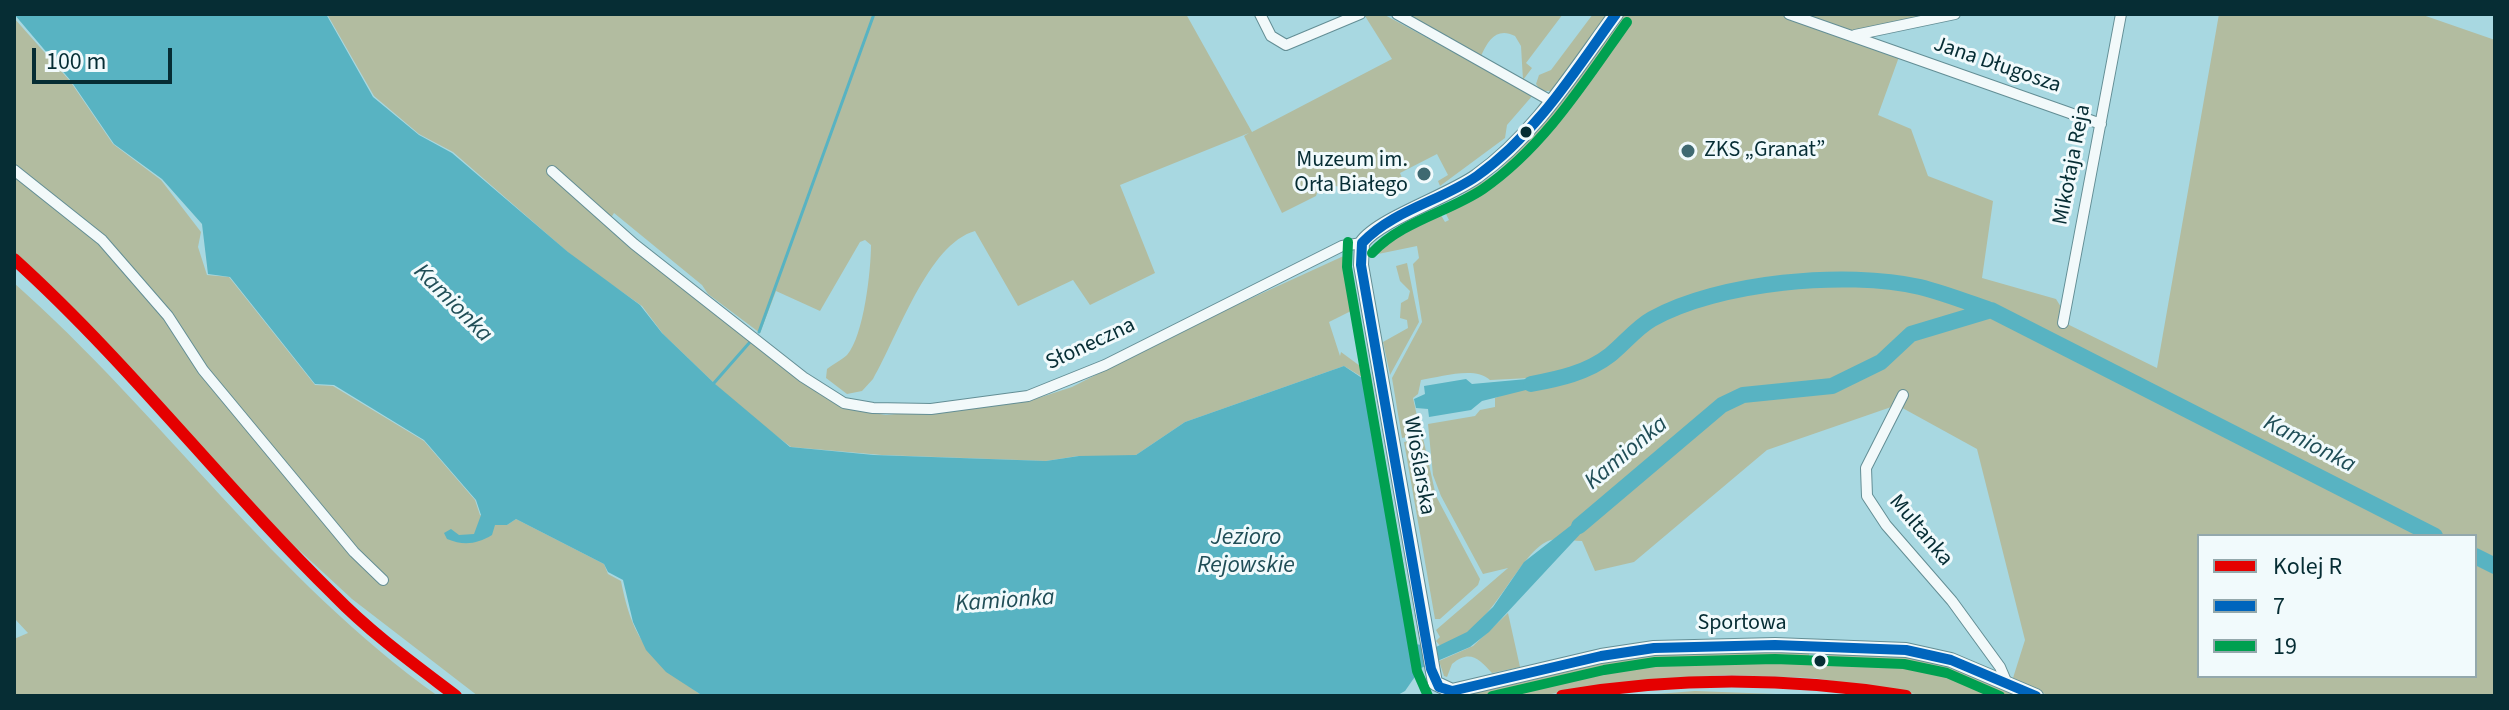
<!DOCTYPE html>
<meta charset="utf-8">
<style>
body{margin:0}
#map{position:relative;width:2509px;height:710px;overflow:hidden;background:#a8d8e1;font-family:"Source Sans 3",sans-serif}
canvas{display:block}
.frame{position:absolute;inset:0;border:16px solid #062d34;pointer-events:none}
.legend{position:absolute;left:2197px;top:534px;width:280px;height:144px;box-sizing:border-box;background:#f1fafc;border:2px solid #93a8ac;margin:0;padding:10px 14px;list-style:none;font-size:24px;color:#062d34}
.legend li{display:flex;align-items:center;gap:16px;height:40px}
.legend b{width:40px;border:2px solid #93a8ac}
.scale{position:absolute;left:32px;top:48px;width:140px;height:36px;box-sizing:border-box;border:4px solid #062d34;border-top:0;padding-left:10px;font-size:24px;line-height:28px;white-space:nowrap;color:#062d34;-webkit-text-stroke:6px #f1fafc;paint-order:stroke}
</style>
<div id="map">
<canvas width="2509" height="710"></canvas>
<div class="frame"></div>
<ul class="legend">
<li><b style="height:10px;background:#e50000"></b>Kolej R</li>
<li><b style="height:10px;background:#0065bd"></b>7</li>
<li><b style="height:10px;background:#00a050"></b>19</li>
</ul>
<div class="scale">100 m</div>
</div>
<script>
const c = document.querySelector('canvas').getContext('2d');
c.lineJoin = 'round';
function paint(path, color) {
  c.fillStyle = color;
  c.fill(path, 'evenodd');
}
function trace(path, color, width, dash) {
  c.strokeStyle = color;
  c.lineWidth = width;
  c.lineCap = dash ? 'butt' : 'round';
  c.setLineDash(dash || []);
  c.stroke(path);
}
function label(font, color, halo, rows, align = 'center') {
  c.font = font + ' "Source Sans 3",sans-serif';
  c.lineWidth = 6;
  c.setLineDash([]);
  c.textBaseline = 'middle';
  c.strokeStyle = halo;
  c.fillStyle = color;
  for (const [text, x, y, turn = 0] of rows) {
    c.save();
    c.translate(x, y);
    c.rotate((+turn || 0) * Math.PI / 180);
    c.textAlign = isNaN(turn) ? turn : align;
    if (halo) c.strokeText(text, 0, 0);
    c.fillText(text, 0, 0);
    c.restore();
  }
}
paint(new Path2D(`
 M327,14H1186L1252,132L1392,59L1365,16L1383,14L1533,95L1507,125L1505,138L1440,186L1438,181L1448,175L1437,154L1400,173L1404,183L1401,188L1366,184L1351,191L1321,181L1316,196L1282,213L1244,136L1249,133L1120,185L1155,273L1090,305L1073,280L1018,306L975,231C928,244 898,336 873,379L862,391L847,394L826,378L827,369C833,364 842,360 847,355C864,336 871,270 871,245L865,240L860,242L820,311L776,291L760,333L708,294L702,285L614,213L607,224L820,394L853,410L886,415L1029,401L1072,387L1208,318L1348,254L1359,307L1329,322L1340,356L1341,352L1371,374L1376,406L1369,408L1370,415L1377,414L1417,641L1408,642L1362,377L1344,366L1185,422L1136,455L1108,459L1078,456L1046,461L882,455L791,447L742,410L663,334L642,306L578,261L453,152L419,134L374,96Z
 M1407,14H1563L1526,63L1532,68L1523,80L1521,46L1515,36C1497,27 1488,40 1481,56Z
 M1593,14H1609L1551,91H1541L1536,84L1539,75L1551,70Z
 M1625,14H1780L1900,54L1878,115L1911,129L1928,176L1993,201L1982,278L2056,299L2061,307L2059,320L2157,368L2219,14H2420L2495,40V696H2049L2013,678L2025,640L1977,449L1897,405L1767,450L1634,562L1595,571L1582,541C1573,541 1560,538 1551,540C1519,549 1494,630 1442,648L1436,641L1440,637L1436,630L1508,568L1483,574L1441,496L1433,475L1428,424L1475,416L1480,410L1495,407V398L1549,377L1490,380C1475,366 1441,377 1421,380L1418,394L1413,398L1421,434L1402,438L1392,378L1422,322L1413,264L1419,258L1417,246L1378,254L1373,246L1389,233L1434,211L1438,210L1445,222L1449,220L1443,208L1496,173L1532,137ZM2199,536H2475V676H2199Z
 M1796,14H1937L1853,31Z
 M14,18L70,81L113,144L161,180L201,232L198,247L207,275L229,277L315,385L333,386L424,441L475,500L480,515L507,525L516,519L604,564L608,574L621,581C633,643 652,660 703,696H478L352,599L288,540L93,329L14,254Z
 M1407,263L1419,322L1390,375L1383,342L1408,328L1407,320L1400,318L1401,303L1408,299L1410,291L1400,281L1396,266Z
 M14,283C162,414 275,580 438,696H14V639L28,633L14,618Z
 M1423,438L1436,496L1480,579L1478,585L1440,619H1435L1404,442Z
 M1508,613L1520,667L1492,673C1479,659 1470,649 1452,664L1447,677L1444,676L1439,661L1473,646Z
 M1809,650V658H1828L1829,651L1894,653L1943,661L2027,696H1928L1814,678L1725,675L1616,683L1539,696H1459L1633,655Z
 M1695,691L1829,696H1630Z`), '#b2bca0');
paint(new Path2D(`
 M14,14H326L373,97L419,135L452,153L568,252L640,305L662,333L714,383L790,447L874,455L1046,461L1079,456L1136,455L1185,422L1344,366L1362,378L1408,643L1436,647L1467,632L1493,607L1524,562L1592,509L1597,516L1489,632L1470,647L1421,668L1405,691L1396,696H703L666,672L646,650L633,622L623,580L608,572L604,564L516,519L507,525H495L492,535C477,544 464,546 447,539L444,533L451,529L459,535L474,534L481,515L476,500L424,440L334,385L315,384L230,277L208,274L202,224L162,179L114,144L71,81Z
 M1549,377L1550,384L1482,401L1471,410L1429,417L1428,409L1416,408L1414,399L1425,394L1424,386L1466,379L1472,384Z`), '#58b3c2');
trace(new Path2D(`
 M759,332L874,14
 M714,383L750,342`), '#58b3c2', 3);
trace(new Path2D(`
 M1531,384C1558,379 1587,373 1610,355C1624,344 1636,328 1652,319C1718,282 1846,270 1920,287C1944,293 1967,302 1990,310
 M1579,526L1722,405L1743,395L1832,386L1881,362L1911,334L1991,310L2435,536
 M2475,556L2495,566`), '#58b3c2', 16);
const minor = new Path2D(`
 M1260,14L1271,36L1286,45L1360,14
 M1397,14L1551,101
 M1789,14L2101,124
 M1855,35L1955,14
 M14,170L102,240L168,316L203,370L354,552L383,580
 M552,171L634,244L803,377L844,403L873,408L931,409L1028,396L1105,365L1342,246L1362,243
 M2063,323L2121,14
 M1903,395L1866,468L1867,496L1886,525L1952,601L2000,667L2006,681`);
const tertiary = new Path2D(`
 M1616,14C1574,71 1535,135 1477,176C1450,196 1377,220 1362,243L1361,265L1435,683L1452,691L1601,656L1654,648L1775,645L1906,650L1951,660L2036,696`);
trace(minor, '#638e95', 12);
trace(tertiary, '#638e95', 16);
trace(minor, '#f2f9fa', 10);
trace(tertiary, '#f2f9fa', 14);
trace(new Path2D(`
 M1362,243L1361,265L1431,669L1439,687L1452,691L1601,656L1654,648L1775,645L1906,650L1951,660L2036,696
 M1362,243C1393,210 1441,201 1477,176C1536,134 1575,71 1616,14`), '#0065bd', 10);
trace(new Path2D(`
 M1348,242L1347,267L1417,671L1428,696
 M1372,253C1402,221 1449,212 1483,189C1544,147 1585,81 1627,22
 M1492,696L1604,670L1655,662L1775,659L1904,664L1947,673L2000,696`), '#00a050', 10);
trace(new Path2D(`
 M14,259C129,363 223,486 334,595C371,633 414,664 456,696
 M1562,696C1678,676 1790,677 1906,696`), '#e50000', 12);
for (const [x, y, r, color] of [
 [1526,132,7,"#062d34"],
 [1688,151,8,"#3f6971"],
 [1424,174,8,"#3f6971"],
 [1820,661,7,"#062d34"]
]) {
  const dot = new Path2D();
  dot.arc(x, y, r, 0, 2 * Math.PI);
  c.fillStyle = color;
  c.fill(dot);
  trace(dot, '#f1fafc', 3);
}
label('22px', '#062d34', '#f1fafc', [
 ["Jana Długosza",1997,66,19],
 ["Mikołaja Reja",2073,165,-79],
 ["Słoneczna",1091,345,-25],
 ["Wioślarska",1418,466,80],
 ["Multanka",1920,531,50],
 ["Sportowa",1742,624]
]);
label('22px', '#062d34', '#f1fafc', [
 ["ZKS „Granat”",1704,151],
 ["Muzeum im.",1408,161,"right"],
 ["Orła Białego",1408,186,"right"]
], 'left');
label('italic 24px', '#204e57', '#f1fafc', [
 ["Kamionka",452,304,45],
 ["Kamionka",2309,445,27],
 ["Kamionka",1627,454,-40],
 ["Jezioro",1246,539],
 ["Rejowskie",1246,567],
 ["Kamionka",1005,602,-4]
]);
</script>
